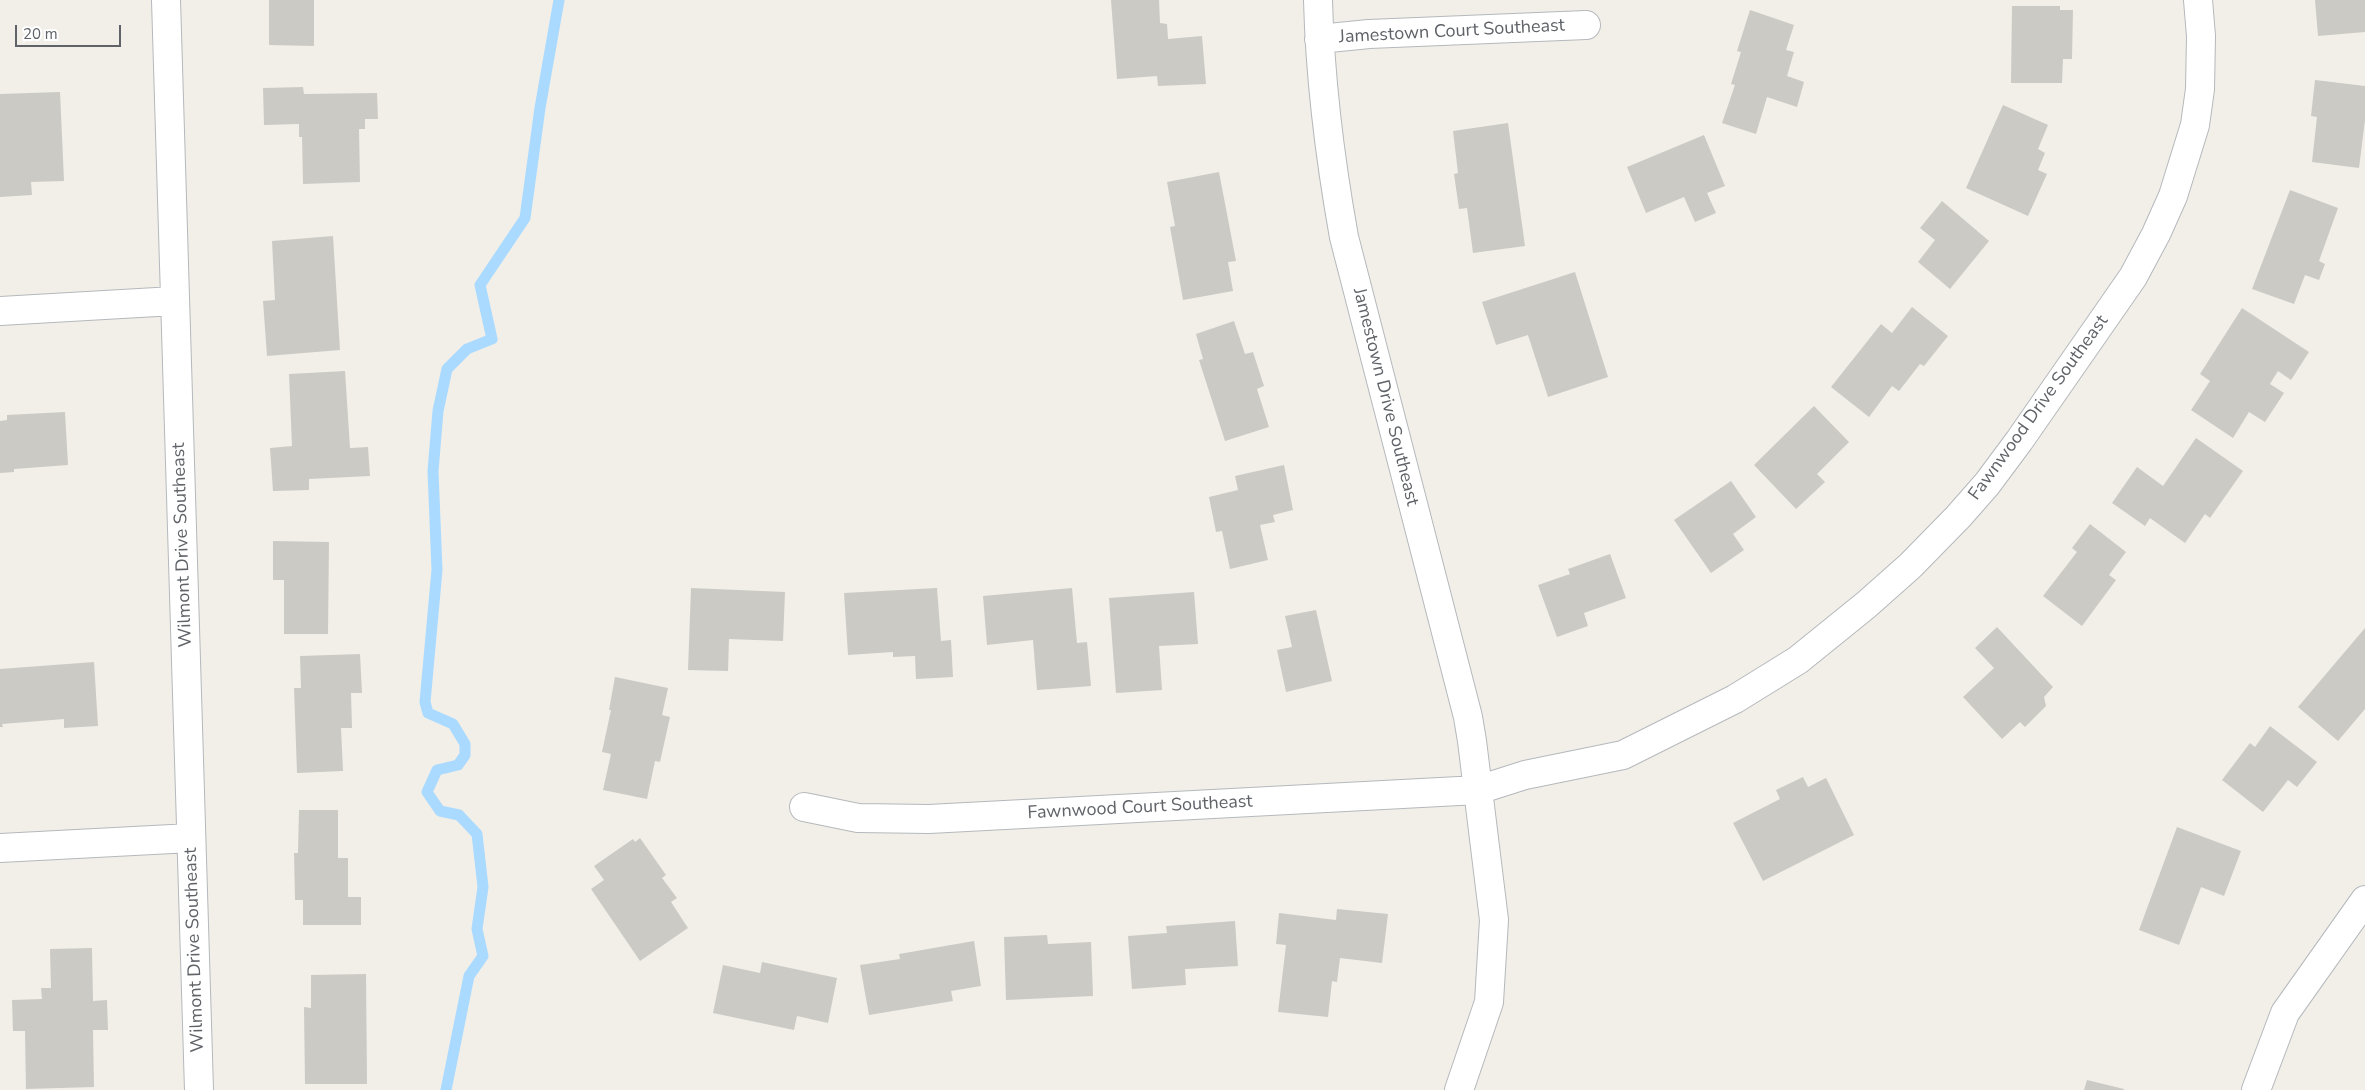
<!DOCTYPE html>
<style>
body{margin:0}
#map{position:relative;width:2365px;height:1090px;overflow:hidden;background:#f1efe8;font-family:"Nunito Sans",sans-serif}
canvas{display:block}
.scale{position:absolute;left:15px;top:25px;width:106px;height:22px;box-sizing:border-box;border:2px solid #5f6368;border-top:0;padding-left:6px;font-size:15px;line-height:18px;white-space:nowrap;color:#5f6368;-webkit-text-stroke:4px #fff;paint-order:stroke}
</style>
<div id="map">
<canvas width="2365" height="1090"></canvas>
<div class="scale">20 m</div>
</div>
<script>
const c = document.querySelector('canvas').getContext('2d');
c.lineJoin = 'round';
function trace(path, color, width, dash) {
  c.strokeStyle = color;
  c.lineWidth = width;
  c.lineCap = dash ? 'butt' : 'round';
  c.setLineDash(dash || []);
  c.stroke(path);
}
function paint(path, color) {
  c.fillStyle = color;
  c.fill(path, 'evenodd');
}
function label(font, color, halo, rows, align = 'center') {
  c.font = font + ' "Nunito Sans",sans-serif';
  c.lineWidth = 4;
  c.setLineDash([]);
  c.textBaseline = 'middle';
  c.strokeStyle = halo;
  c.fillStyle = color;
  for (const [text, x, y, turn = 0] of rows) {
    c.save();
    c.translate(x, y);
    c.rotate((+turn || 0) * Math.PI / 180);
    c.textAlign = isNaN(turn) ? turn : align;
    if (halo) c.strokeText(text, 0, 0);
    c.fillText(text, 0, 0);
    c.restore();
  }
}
trace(new Path2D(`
 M446,1090L469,976L483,956L477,929L483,887L477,834L459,815L440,811L427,792L437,770L458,765L465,755V744L453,724L428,713L425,702L437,570L433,471L438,411L447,369L467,349L492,339L480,285L525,218L540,108L559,0`), '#aadaff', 11);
paint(new Path2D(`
 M269,0H314V46L269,45Z
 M1111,0H1159L1160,23L1167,24L1168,39L1202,36L1206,84L1158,86L1157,76L1117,79Z
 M2315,0H2365V32L2318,36Z
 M2012,6H2060V10H2073L2072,59H2063L2062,83H2011Z
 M1750,10L1794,25L1786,50L1794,52L1787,76L1804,82L1797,107L1767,97L1756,134L1722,123L1735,85L1731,84L1741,52L1737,51Z
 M2315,80L2365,86V120L2359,168L2312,162L2317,117L2311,116Z
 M303,87L304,94L377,93L378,119H365V129H359L360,182L303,184L302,137H299V124L264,125L263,88Z
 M60,92L64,181L31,182L32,195L0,197V94Z
 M2003,105L2048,125L2038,149L2045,153L2038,170L2047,174L2028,216L1966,188Z
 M1508,123L1525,246L1473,253L1467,208L1459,209L1454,174L1458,173L1453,131Z
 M1704,135L1725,186L1707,193L1716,213L1695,222L1684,197L1646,213L1627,167Z
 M1219,172L1236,261L1228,262L1233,291L1183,300L1170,227L1175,226L1167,182Z
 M2290,190L2338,208L2319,261L2325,264L2319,280L2305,275L2294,304L2252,289Z
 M1942,201L1989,241L1950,289L1918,262L1935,240L1920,228Z
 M333,236L340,350L267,356L263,301L275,300L272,241Z
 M1575,272L1608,377L1548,397L1528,335L1496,345L1482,302Z
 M1912,307L1948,336L1924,366L1920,364L1899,391L1892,386L1869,417L1831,387L1881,324L1892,333Z
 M2242,308L2309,352L2291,380L2278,371L2270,384L2284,393L2265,422L2249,412L2233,438L2191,410L2210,381L2200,374Z
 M1234,321L1245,354L1253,352L1264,386L1257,389L1269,427L1225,441L1199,360L1203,359L1196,334Z
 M345,371L350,448L368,447L370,476L309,479V490L273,491L270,448L292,446L289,374Z
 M1814,406L1849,442L1817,474L1825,482L1796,509L1754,465Z
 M65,412L68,465L14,469V472L0,473V421L7,420V415Z
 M2196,438L2243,471L2210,518L2205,514L2185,543L2150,518L2145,526L2112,503L2137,467L2163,486Z
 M1284,465L1293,510L1273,515L1275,522L1260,525L1268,560L1230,569L1222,531L1216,532L1209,497L1238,490L1235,476Z
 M1731,481L1756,517L1733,534L1744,550L1711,573L1674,520Z
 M2090,524L2126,552L2109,575L2116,580L2082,626L2043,596L2077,552L2072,548Z
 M273,541L329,542L328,634H284V580H273Z
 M1610,554L1626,598L1584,613L1588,626L1557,637L1538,585L1570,574L1568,569Z
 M691,588L785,592L783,641L729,639L728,671L688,670Z
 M937,588L941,641L951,640L953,677L916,679L915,656L893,657V652L848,655L844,593Z
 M1072,588L1077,643L1087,642L1091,686L1037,690L1033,640L987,645L983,596Z
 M1194,592L1198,644L1159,646L1162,690L1116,693L1109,598Z
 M1316,610L1332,681L1286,692L1277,650L1292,647L1285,616Z
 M1997,627L2053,687L2044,697L2046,706L2025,727L2020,722L2002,739L1963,697L1994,668L1975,648Z
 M2365,628V709L2338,741L2298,707Z
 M360,654L362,693H351L352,728H341L343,771L297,773L294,688H301L300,656Z
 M94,662L98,726L64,728V719L2,724L3,727H0V669Z
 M615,677L668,688L662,715L670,717L660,762L655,761L647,799L603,790L611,754L602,752L611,710H609Z
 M2270,726L2317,762L2297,787L2288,780L2263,812L2222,780L2250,743L2255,747Z
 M1803,777L1808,787L1826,778L1854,835L1763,881L1733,823L1780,799L1776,790Z
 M299,810H338V858H348V897H361V925H303V900H295L294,853H298Z
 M2177,827L2241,851L2224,896L2201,887L2179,945L2139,930Z
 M640,838L666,875L662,878L677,898L671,902L688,928L640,961L591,889L604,880L594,866L633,839L635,842Z
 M1337,909L1388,914L1382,963L1340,958L1337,982L1332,981L1328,1017L1278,1012L1286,945L1276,944L1279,913L1336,920Z
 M1235,921L1238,966L1185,969L1186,985L1132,989L1128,936L1167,933L1166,926Z
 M1047,935L1048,944L1091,942L1093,996L1006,1000L1004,937Z
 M974,941L981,986L951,991L953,1001L869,1015L860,965L900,959L899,954Z
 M92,948L93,1001L107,1000L108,1030H93L94,1087L26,1089L25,1031H13L12,1000L42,999L41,988H51L50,949Z
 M762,962L837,978L828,1023L797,1016L794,1030L713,1013L723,965L760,973Z
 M366,974L367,1084H305L304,1007L311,1008V975Z
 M2087,1080L2124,1089V1090H2084Z`), '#cccac5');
const minor = new Path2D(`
 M166,0L199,1090
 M1318,0C1320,79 1330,159 1344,237L1468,717L1472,741L1494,920L1489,1002L1459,1090
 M1319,39L1369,34L1586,25
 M0,311L174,301
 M804,807L858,818L929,819L1478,790L1525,775L1623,755L1735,699L1798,660L1866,605L1910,566L1958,517L1987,484L2019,441L2133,277L2156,234L2173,196L2195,125L2200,89L2201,36L2198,0
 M0,848L191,838
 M2256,1090L2285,1013L2365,900`);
trace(minor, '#b5b8bc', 30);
trace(minor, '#fff', 28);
label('18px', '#5f6368', '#fff', [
 ["Jamestown Court Southeast",1452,32,-3],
 ["Jamestown Drive Southeast",1385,397,76],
 ["Fawnwood Drive Southeast",2039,408,-54],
 ["Wilmont Drive Southeast",183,545,-92],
 ["Fawnwood Court Southeast",1140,808,-3],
 ["Wilmont Drive Southeast",195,950,-92]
]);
</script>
